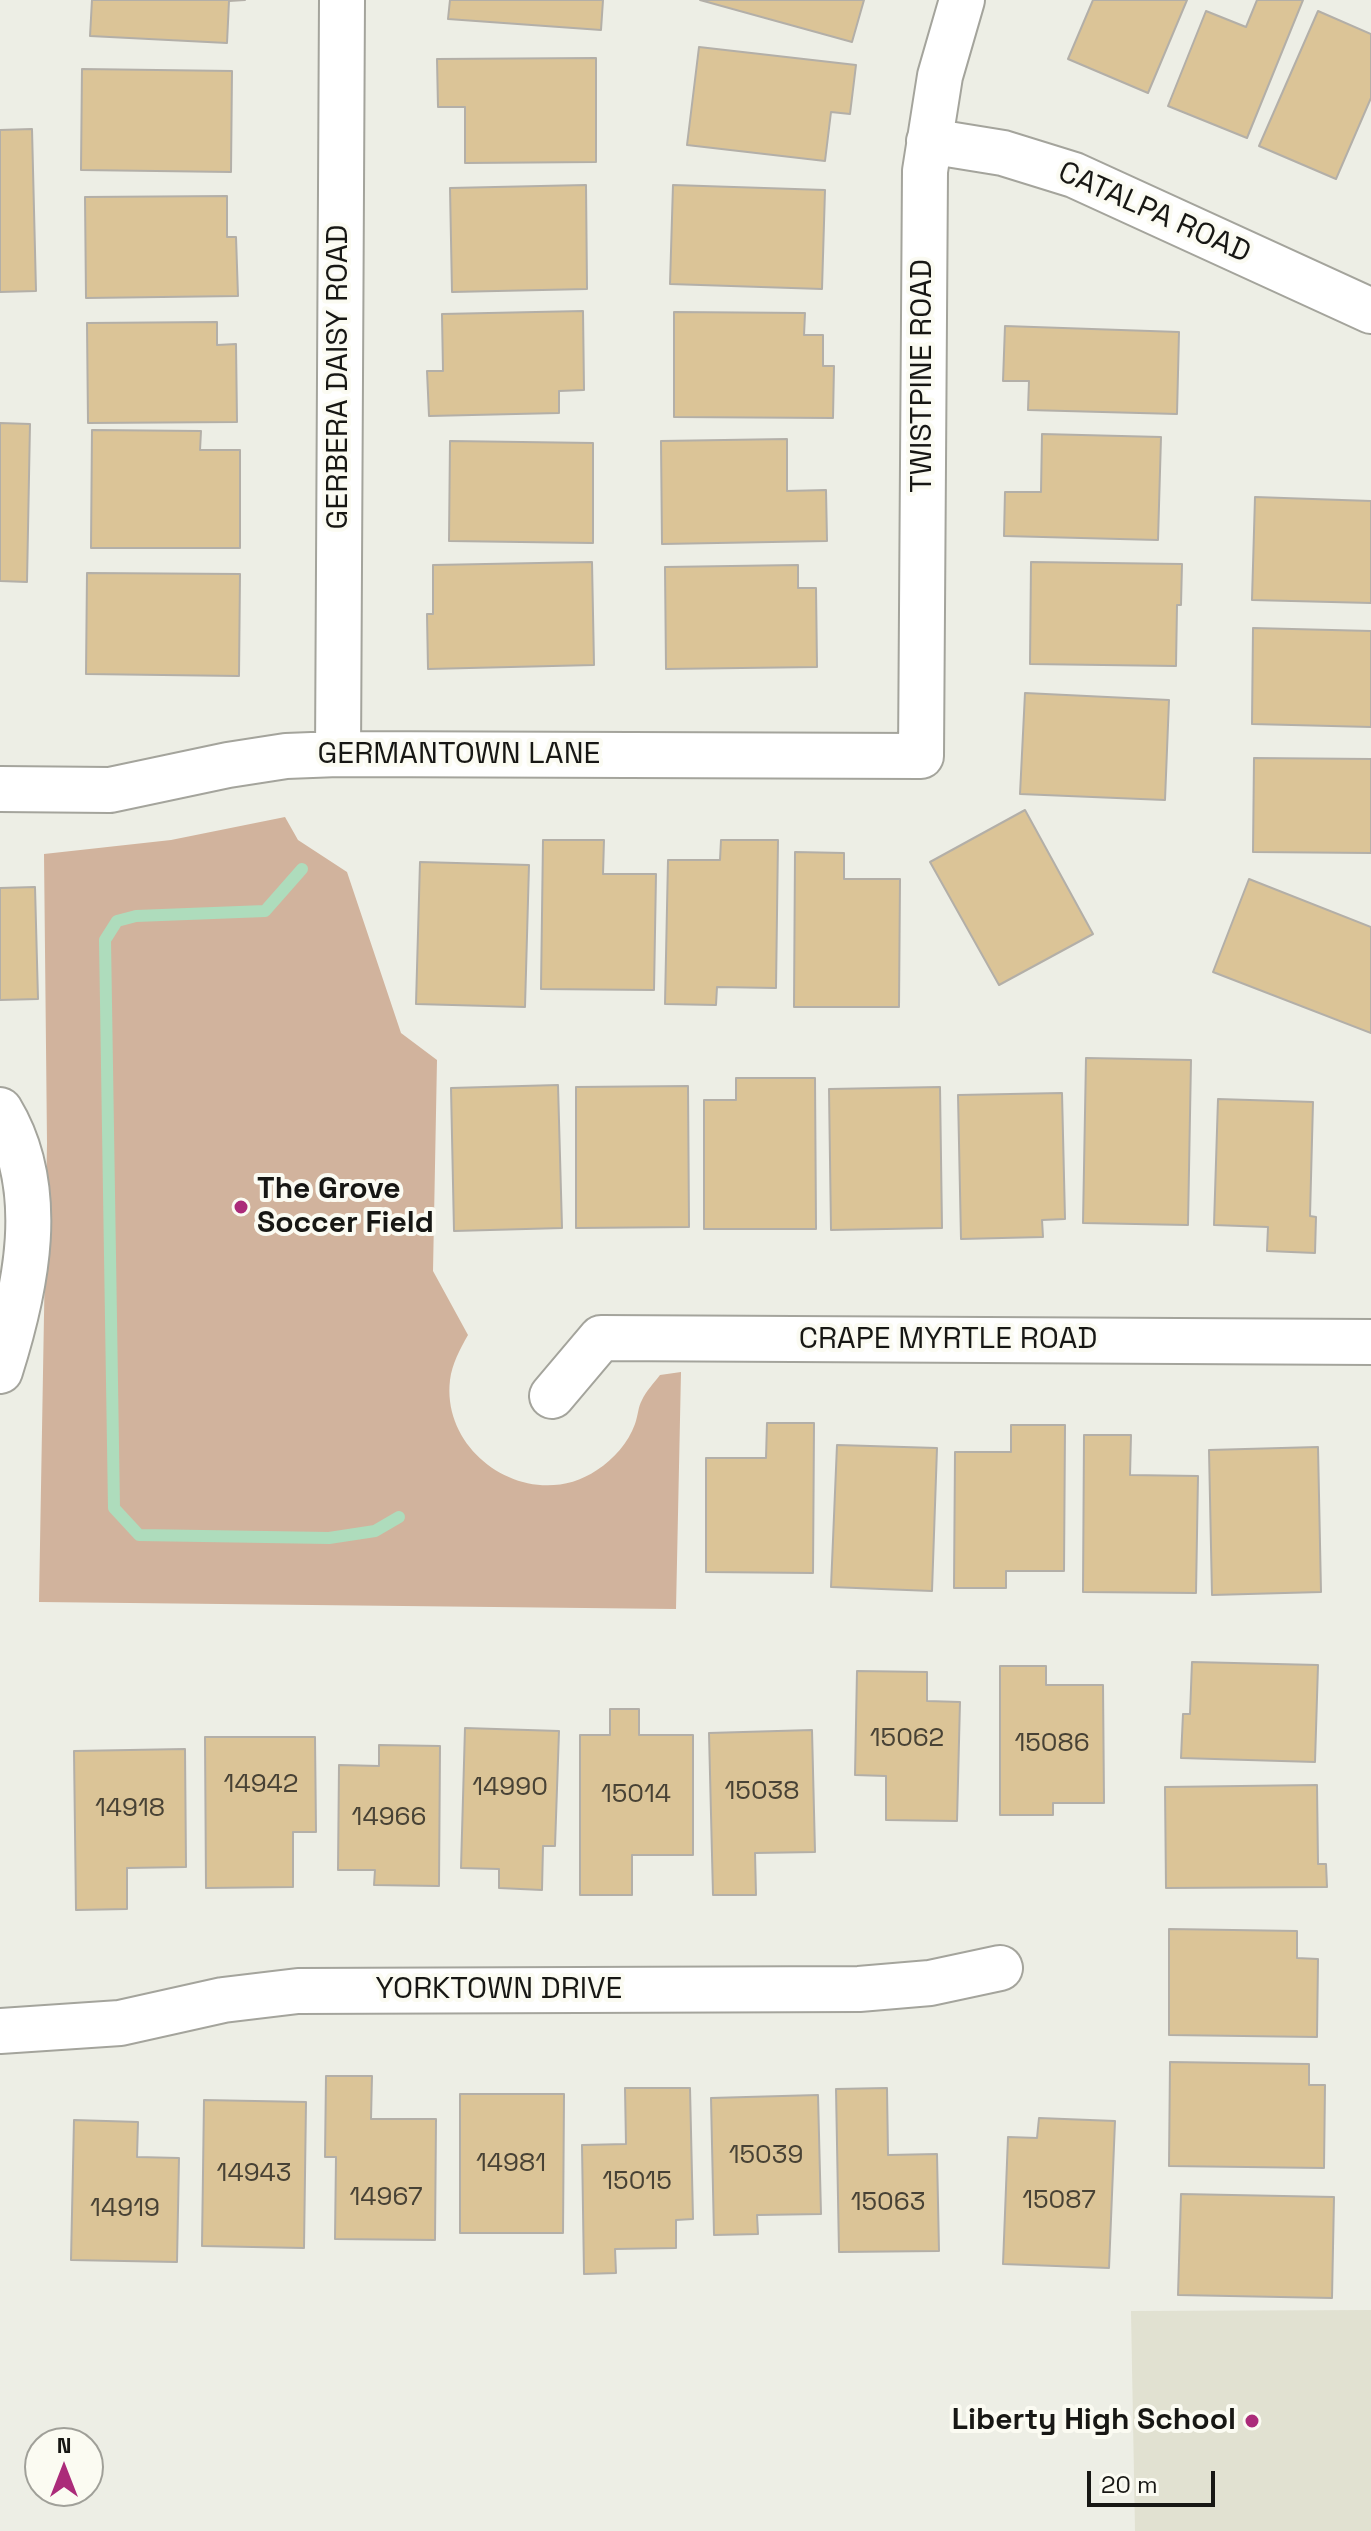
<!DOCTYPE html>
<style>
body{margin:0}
#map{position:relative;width:1371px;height:2531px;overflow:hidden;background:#edeee5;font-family:"Space Grotesk",sans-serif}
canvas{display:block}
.north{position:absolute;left:24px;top:2427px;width:80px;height:80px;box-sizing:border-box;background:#fbfbf2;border:2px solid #a0a099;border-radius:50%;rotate:0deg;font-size:22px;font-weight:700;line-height:32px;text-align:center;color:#171714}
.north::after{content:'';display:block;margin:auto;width:28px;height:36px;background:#ab2b79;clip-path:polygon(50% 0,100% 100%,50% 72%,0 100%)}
.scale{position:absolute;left:1087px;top:2471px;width:128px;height:36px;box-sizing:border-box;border:4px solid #171714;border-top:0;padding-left:10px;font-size:24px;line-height:28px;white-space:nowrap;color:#171714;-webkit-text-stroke:6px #fbfbf2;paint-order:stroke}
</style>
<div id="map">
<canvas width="1371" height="2531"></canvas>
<div class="north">N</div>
<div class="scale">20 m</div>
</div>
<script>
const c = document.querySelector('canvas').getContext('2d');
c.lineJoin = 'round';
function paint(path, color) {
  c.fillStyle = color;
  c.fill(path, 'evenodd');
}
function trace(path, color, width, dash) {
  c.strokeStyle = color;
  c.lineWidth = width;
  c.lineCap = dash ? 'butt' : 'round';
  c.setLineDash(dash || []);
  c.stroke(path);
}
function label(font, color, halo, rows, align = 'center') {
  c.font = font + ' "Space Grotesk",sans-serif';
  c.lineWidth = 8;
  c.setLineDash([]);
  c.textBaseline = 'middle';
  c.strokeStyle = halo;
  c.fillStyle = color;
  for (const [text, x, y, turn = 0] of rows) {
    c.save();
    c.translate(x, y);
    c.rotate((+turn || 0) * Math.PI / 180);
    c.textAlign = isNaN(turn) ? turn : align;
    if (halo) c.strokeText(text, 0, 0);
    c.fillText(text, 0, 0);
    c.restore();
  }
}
paint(new Path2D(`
 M1371,2310V2531H1135L1131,2311Z`), '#e1e1d1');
paint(new Path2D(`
 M285,817L298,840L347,872L401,1033L437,1060L433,1271L468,1335C460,1349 452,1364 450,1380C441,1457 533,1514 597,1470C614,1459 628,1443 635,1424C638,1416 638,1407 642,1400C646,1391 654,1383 660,1375L681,1372L676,1609L39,1602L47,1143L44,854L171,840Z`), '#d1b39d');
trace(new Path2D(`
 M302,869L265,911L136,916L117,921L105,940L114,1508L139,1535L329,1538L375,1531L399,1517`), '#aedcbc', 12);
const building = new Path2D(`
 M92,0H245L229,1L227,43L90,36Z
 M450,0H603L601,30L448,19Z
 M700,0H864L852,42Z
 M1093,0H1187L1148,93L1068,59Z
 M1257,0H1303L1247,138L1168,106L1206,11L1246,27Z
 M1318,11L1371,34V98L1336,179L1259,146Z
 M699,47L856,65L850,114L831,112L825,161L687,145Z
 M596,58V162L465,163V107H438L437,59Z
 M82,69L232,71L231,172L81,170Z
 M32,129L36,291L0,292V130Z
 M586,185L587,289L452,292L450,188Z
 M673,185L825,190L822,289L670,284Z
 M227,196V237H236L238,296L86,298L85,197Z
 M583,311L584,390L559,391V413L429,416L427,371H443L442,314Z
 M674,312L805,313L804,335H823V366H834L833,418L674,417Z
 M217,322V345L236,344L237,422L88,423L87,323Z
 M1005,326L1179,332L1177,414L1028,410L1029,381H1003Z
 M0,423L30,424L27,582L0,581Z
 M92,430L201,431L200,450H240V548H91Z
 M1042,434L1161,437L1158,540L1004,536L1005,492H1041Z
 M787,439V491L826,490L827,541L662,544L661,441Z
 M450,441L593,443V543L449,541Z
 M1255,497L1371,501V603L1252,600Z
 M592,562L594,665L428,669L427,614H433V565Z
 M1031,562L1182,564L1181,605H1177L1176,666L1030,664Z
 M798,565V588H816L817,667L666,669L665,567Z
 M87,573L240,574L239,676L86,674Z
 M1253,628L1371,631V727L1252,724Z
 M1025,693L1169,700L1165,800L1020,794Z
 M1254,758L1371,759V853L1253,852Z
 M1025,810L1093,934L999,985L930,862Z
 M543,840H604L603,874H656L654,990L541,989Z
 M721,840H778L776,988L717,987L716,1005L665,1004L668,860H720Z
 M795,852L844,853V879H900L899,1007H794Z
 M420,862L529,865L525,1007L416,1004Z
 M1249,879L1371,927V1033L1213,972Z
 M35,887L38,999L0,1000V888Z
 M1086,1058L1191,1060L1188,1225L1083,1223Z
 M736,1078H815L816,1229H704V1100H736Z
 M558,1085L562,1228L454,1231L451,1088Z
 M688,1086L689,1227L576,1228V1087Z
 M940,1087L942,1228L831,1230L829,1089Z
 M1062,1093L1065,1219L1042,1220L1043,1237L961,1239L958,1095Z
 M1218,1099L1313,1102L1310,1216L1316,1217L1315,1253L1267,1251L1268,1227L1214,1225Z
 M767,1423H814L813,1573L706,1572V1458H766Z
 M1011,1425H1065L1064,1571H1006V1588H954L955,1452H1011Z
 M1084,1435H1131L1130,1475L1198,1476L1196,1593L1083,1592Z
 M837,1445L937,1448L932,1591L831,1587Z
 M1318,1447L1321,1592L1212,1595L1209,1450Z
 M1192,1662L1318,1665L1315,1762L1181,1758L1183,1714H1190Z
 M1000,1666H1046V1685H1103L1104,1803H1053V1815H1000Z
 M857,1671L927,1672V1701L960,1702L957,1821L886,1820V1776L855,1775Z
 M610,1709H639V1735H693V1855H632V1895H580V1735H610Z
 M465,1728L559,1731L555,1846H543L542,1890L499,1888V1869L461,1868Z
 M812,1730L815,1852L755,1853L756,1895H713L709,1733Z
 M205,1737H315L316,1832H293V1887L206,1888Z
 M379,1745L440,1746L439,1886L374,1885L375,1870H338L339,1765L379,1766Z
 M185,1749L186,1867L127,1868V1909L76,1910L74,1751Z
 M1317,1785L1318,1864H1326L1327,1887L1166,1888L1165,1787Z
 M1169,1929L1297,1931V1958L1318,1959L1317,2037L1169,2035Z
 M1170,2062L1309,2064V2085H1325L1324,2168L1169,2166Z
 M326,2076H372L371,2119H436L435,2240L335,2239L336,2157H325Z
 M625,2088H690L693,2219L676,2220V2248L615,2249L616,2273L584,2274L582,2145L626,2144Z
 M887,2088L888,2155L937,2154L939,2251L839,2252L836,2089Z
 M460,2094H564L563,2233H460Z
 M818,2095L821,2214L757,2215L758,2234L714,2235L711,2098Z
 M204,2100L306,2102L304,2248L202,2246Z
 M1039,2118L1115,2121L1109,2268L1003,2264L1008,2137L1037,2138Z
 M74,2120L138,2122L137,2157L179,2158L177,2262L71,2260Z
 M1181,2194L1334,2197L1332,2298L1178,2295Z`);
paint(building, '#dbc497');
trace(building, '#b3afa8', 2);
const minor = new Path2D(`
 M929,141L1003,153L1074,175L1371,311
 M338,754L342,0
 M0,789L110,790L228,765L286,756L338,754L921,756L925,171L940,76L962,0
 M0,1110C48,1189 26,1289 0,1371
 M552,1396L601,1338L1371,1342
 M0,2031L120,2023L223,2000L298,1991L859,1989L930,1983L1000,1968`);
trace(minor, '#a4a49c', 48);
trace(minor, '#fff', 44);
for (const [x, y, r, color] of [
 [241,1207,8,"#ab2b79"],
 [1252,2421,8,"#ab2b79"]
]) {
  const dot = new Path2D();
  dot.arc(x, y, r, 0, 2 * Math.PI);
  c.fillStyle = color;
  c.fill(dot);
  trace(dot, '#fbfbf2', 3);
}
label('26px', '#484235', null, [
 ["15062",907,1739],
 ["15086",1052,1744],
 ["14942",261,1785],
 ["14990",510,1788],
 ["15038",762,1792],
 ["15014",636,1795],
 ["14918",130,1809],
 ["14966",389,1818],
 ["15039",766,2156],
 ["14981",511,2164],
 ["14943",254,2174],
 ["15015",637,2182],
 ["14967",386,2198],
 ["15087",1059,2201],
 ["15063",888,2203],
 ["14919",125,2209]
]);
label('30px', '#171714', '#fbfbf2', [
 ["CATALPA ROAD",1154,213,24],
 ["TWISTPINE ROAD",923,376,-90],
 ["GERBERA DAISY ROAD",339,377,-90],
 ["GERMANTOWN LANE",459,755],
 ["CRAPE MYRTLE ROAD",948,1340],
 ["YORKTOWN DRIVE",499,1990]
]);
label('bold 30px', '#171714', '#fbfbf2', [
 ["The Grove",257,1190],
 ["Soccer Field",257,1224],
 ["Liberty High School",1236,2421,"right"]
], 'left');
</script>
